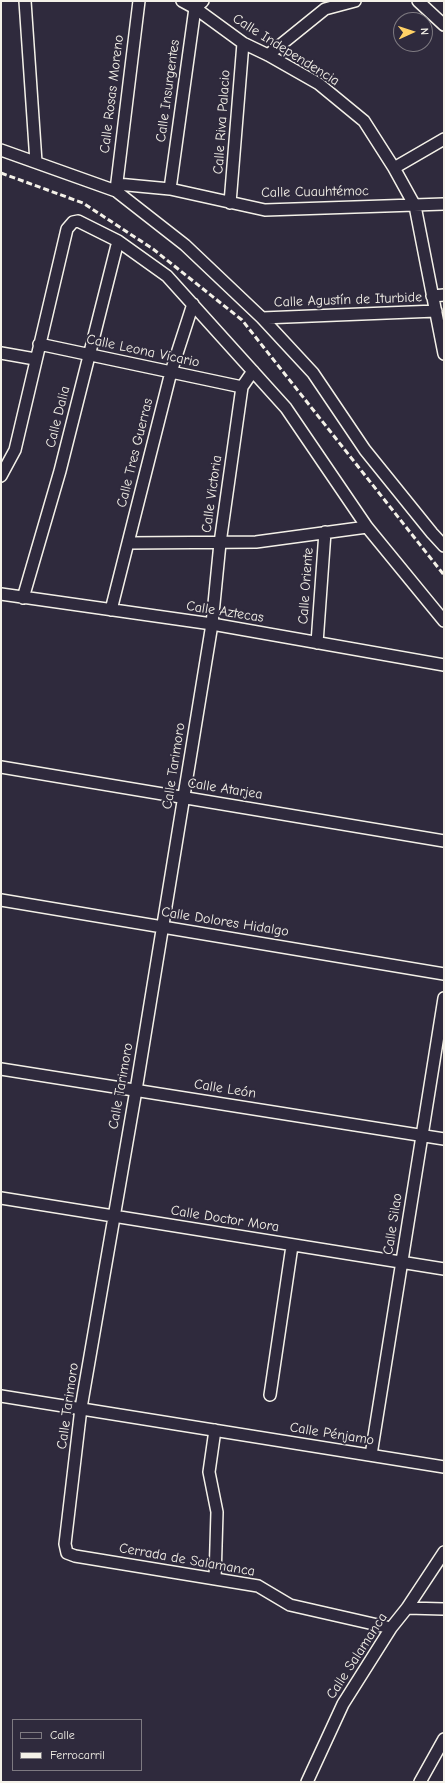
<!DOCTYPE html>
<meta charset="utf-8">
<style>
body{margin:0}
#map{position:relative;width:445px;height:1783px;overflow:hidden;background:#2f2a3d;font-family:"Comic Neue",sans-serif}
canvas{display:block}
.frame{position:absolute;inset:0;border:2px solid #f4f1e8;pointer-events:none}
.legend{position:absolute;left:12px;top:1719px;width:130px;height:52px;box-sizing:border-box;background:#2f2a3d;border:1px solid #7e7a81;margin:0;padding:5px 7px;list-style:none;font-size:12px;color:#f4f1e8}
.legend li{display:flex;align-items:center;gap:8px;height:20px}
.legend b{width:20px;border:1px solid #7e7a81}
.north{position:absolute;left:393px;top:12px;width:40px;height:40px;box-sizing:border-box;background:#2f2a3d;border:1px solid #7e7a81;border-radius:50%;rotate:87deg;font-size:11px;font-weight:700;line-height:16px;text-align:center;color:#f4f1e8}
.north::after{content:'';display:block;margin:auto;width:14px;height:18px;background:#ffd166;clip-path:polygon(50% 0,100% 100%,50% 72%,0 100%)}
</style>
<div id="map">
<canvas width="445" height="1783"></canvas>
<div class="frame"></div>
<ul class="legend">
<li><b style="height:5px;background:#2f2a3d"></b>Calle</li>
<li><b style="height:5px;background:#f4f1e8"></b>Ferrocarril</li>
</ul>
<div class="north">N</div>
</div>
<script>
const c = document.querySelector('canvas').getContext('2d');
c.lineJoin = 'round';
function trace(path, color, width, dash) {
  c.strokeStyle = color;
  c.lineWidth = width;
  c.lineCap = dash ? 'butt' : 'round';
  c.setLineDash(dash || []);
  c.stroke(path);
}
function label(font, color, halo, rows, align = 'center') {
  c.font = font + ' "Comic Neue",sans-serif';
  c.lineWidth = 4;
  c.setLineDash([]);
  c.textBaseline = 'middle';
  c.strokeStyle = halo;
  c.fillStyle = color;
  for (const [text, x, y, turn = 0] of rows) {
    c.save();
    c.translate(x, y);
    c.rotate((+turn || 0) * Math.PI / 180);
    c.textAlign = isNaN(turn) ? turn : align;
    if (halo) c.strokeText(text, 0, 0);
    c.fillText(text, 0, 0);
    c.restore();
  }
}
const street = new Path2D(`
 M25,1L36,162
 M182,1L195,8L243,43L268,55L319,84L364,121L394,168L415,206L444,354
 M418,1L444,25
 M268,55L325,9L355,1
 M1,150L116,191L185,245L262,318L313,373L365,450L432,533L444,546
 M394,168L444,139
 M117,184L170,189L265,210L444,204
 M170,189L195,8L203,1
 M116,190L139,1
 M230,203L243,43
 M432,296L444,295
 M262,318L436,311
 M39,344L242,387
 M1,353L35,359
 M253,371L242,387L220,543L212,624L136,1090L81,1408L65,1544L67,1553L75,1556L258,1586L290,1605L391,1628
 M1,476L15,450L67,229L73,222L78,221L118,241L167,276L286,408L367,527L444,621
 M128,543L256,542L367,527
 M1,594L212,624L444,665
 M23,598L60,471L118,241
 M111,610L171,372L193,304
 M317,643L325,532
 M1,767L444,841
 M1,900L444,974
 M1,1069L444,1139
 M1,1198L444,1269
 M270,1395L292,1246
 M1,1396L444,1467
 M371,1455L444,998
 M215,1579L217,1512L209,1472L215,1430
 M407,1608L444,1609
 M307,1782L343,1704L391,1628L407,1608L444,1552
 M420,1782L444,1739`);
trace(street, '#f4f1e8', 14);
trace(street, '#2f2a3d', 11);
trace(new Path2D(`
 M1,173L83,203L153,249L242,320L444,575`), '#f4f1e8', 3, [6, 3]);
label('14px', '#f4f1e8', '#2f2a3d', [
 ["Calle Independencia",286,50,32],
 ["Calle Insurgentes",168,91,-82],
 ["Calle Rosas Moreno",112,94,-83],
 ["Calle Riva Palacio",222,122,-86],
 ["Calle Cuauhtémoc",315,192,-1],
 ["Calle Agustín de Iturbide",348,300,-2],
 ["Calle Leona Vicario",143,351,12],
 ["Calle Dalia",58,417,-76],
 ["Calle Tres Guerras",135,453,-76],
 ["Calle Victoria",212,494,-82],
 ["Calle Oriente",306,586,-86],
 ["Calle Aztecas",225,612,9],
 ["Calle Tarimoro",174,766,-81],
 ["Calle Atarjea",225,789,9],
 ["Calle Dolores Hidalgo",225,922,9],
 ["Calle Tarimoro",121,1086,-80],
 ["Calle León",225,1089,9],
 ["Calle Doctor Mora",225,1219,9],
 ["Calle Silao",393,1224,-81],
 ["Calle Tarimoro",68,1406,-82],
 ["Calle Pénjamo",332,1434,9],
 ["Cerrada de Salamanca",187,1560,10],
 ["Calle Salamanca",357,1656,-57]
]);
</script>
